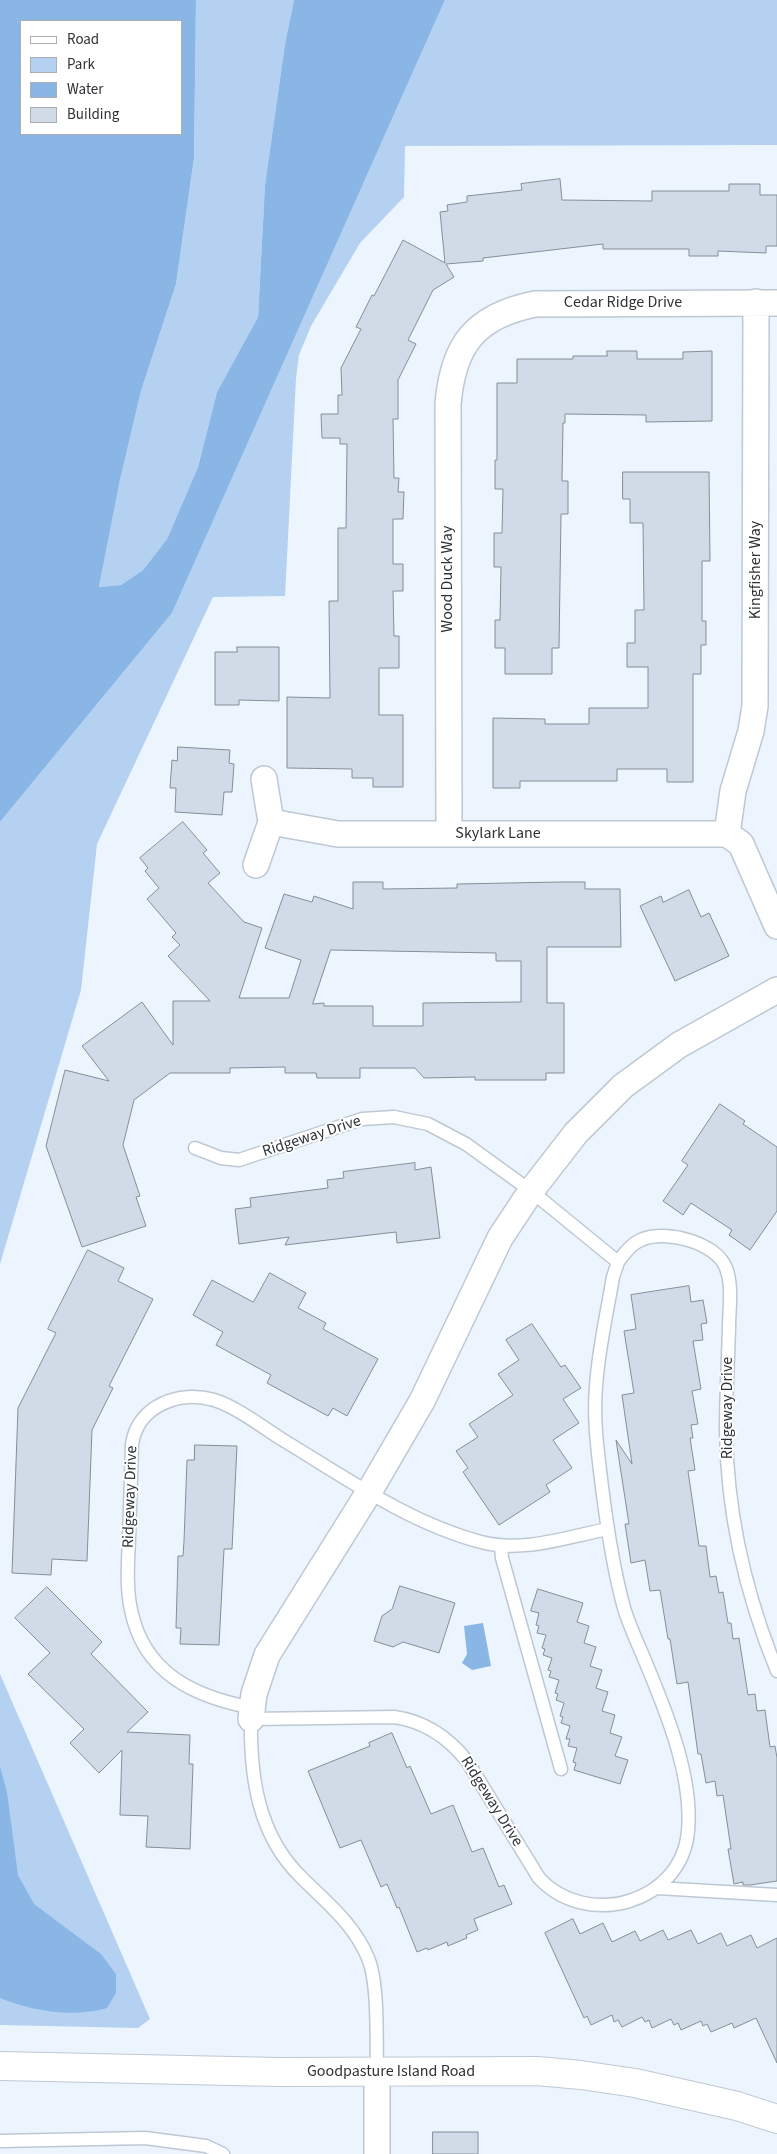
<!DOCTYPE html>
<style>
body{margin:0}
#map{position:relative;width:777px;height:2154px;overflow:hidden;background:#ecf5fe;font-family:"Source Sans 3",sans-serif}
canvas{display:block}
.legend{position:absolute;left:20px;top:20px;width:162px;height:115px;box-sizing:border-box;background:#fff;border:1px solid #acadaf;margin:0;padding:6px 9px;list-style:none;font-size:15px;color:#2f3337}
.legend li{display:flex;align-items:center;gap:10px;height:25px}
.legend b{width:25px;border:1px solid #acadaf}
</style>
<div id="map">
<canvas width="777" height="2154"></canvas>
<ul class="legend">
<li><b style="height:6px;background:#fff"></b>Road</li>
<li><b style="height:14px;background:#b4d1f1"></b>Park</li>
<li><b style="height:14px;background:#8ab6e5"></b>Water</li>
<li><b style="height:14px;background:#d1dbe7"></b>Building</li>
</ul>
</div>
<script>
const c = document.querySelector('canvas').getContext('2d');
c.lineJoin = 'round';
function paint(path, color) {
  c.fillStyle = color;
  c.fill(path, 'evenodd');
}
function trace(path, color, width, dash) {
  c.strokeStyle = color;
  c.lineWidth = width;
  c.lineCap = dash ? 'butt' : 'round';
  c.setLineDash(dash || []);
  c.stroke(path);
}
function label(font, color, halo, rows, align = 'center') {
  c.font = font + ' "Source Sans 3",sans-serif';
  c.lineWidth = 4;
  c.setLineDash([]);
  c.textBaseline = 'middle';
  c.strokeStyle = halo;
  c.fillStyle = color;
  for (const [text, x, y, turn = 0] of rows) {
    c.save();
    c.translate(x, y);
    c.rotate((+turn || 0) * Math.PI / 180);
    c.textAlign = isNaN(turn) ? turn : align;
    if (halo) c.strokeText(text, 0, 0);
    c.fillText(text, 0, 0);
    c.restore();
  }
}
paint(new Path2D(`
 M196,0H294L285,44L265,185L258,317L217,392L198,467L167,539L143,570L121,585L99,587L120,480L141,391L176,284L194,158Z
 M445,0H777V145L405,146L404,197L360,243L311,326L299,355L296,378L285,596L213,597L97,844L81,990L0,1264V822L172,613Z
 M0,1674L150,2019L138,2028L0,2025Z`), '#b4d1f1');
paint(new Path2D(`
 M0,0H196L194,158L176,284L141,391L120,480L99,587L121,585L143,570L167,539L198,467L217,392L258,317L265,185L285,44L294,0H445L172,613L0,822ZM181,21V134H21V21Z
 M483,1623L491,1666L472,1670L462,1663L467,1654L464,1626Z
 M0,1767L7,1792L18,1875L34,1904L101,1954L116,1974V1993L107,2008C72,2018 33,2011 0,1998Z`), '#8ab6e5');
const building = new Path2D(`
 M560,179L562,200L652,201V191H729V184H760V195H777V246H766V253L718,251V256H689V249H603V244L483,258V261L446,264L454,277L433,290L408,340L416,344L398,380V419H393L394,478H399L398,492H404L403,519H393V564H403V591H393L394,636H399V668H379V715H403V787H373V778H352V769L287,768V697L330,698L329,601H338V528H346L347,444H340V438H322L321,414H338V395H342L341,368L361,329L356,327L372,295L374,296L403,240L445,263L440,212L448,211L447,205L467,202V196L522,190L521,184Z
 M607,351H637V359H683V352L712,351V421L646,422V415L565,414V423H563L562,481H568V514H561L559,648H552V674H505V648H495V620H500L501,567H494V533H502L503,489H495V460H497V383H517V359H573V356H607Z
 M623,472H709L710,561H702V621H706V645H701V674H693V782H667V769H617V781H520V788H493V718L545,719V724H589V708H648V667H627V643H635V610H644L643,523H630V499H623Z
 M237,647H279V701L239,700V705H215V652H237Z
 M178,747L230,750L229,763L234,764L232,792H224L222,815L175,812L176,788H170L172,760L177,761Z
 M183,822L207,850L203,853L220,873L208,883L244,922L262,928L239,998H289L301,960L265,948L284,894L312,902L314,896L353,909V882H383V889L457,888V884L560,882H585V889H620L621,947H547V1003H564V1073H546V1080H475V1077L424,1078L415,1068H360V1078H317L316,1073H285V1067L230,1068V1073H170L134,1100L123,1145L140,1196L136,1197L146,1226L82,1247L46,1146L65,1070L109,1081L82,1046L142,1002L173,1045V1001H210L168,956L180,945L172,937L176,933L147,899L159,888L145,871L148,868L140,858ZM331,950L496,953V961H521V1002L423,1003V1026H373V1006H324V1003L313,1004Z
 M689,890L701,917L709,913L729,956L675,981L640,906L661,896L663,902Z
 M720,1104L745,1121L743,1124L777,1147V1211L750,1250L729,1235L732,1230L691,1203L683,1215L663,1201L688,1165L682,1161Z
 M415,1163V1170L431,1167L440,1238L397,1243L396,1232L285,1245L289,1237L239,1244L235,1209L251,1207L250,1198L328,1188L327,1180L344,1178L343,1172Z
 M88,1250L124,1268L118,1281L153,1299L109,1386L113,1388L92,1430L87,1561L52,1559L51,1575L12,1573L18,1408L56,1333L48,1329Z
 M270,1273L306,1293L298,1308L326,1323L323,1329L378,1359L347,1416L333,1408L328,1416L267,1383L271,1375L216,1345L223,1332L193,1315L212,1280L253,1302Z
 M689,1286L691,1302L703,1300L707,1323L701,1324L703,1340L693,1341L701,1389L692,1391L698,1424L691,1425L693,1438H690L695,1470L688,1471L699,1546H706L710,1577L716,1576L719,1593L723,1592L728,1623H731L733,1639L739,1638L748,1695L755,1694L757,1711L765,1710L770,1747L775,1746L777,1758V1881L750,1885H743V1882L734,1884L728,1849H731L723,1795L717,1796L715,1781L706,1783L701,1754H698L688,1682L677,1684L670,1639H668L660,1590L650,1591L645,1560L631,1563L625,1524H629L616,1440L632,1464L622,1395L634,1393L624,1331L636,1329L631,1295Z
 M532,1324L561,1367L565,1365L581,1388L563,1399L579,1423L553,1440L572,1468L546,1485L550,1492L499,1525L463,1472L468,1468L456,1451L478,1437L469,1424L513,1395L498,1374L519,1360L506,1340Z
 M195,1445L237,1446L232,1549H224L219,1645L180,1644L181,1628H176L178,1556H183L184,1541L187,1460H194Z
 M400,1586L455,1603L439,1653L403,1642L393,1647L374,1641L382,1616L392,1609Z
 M47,1587L102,1642L91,1654L148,1712L127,1732L190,1735L189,1764H193L190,1849L146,1847L148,1816L120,1815L122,1750L99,1773L70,1743L84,1729L28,1674L50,1653L15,1618Z
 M538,1589L583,1603L577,1622L589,1626L584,1643L596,1647L590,1666L602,1670L596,1688L608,1692L602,1711L615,1715L610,1733L622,1737L615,1756L628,1760L620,1784L574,1770L576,1763L573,1762L577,1748L568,1746L570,1739H566L570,1726L561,1723L563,1717L560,1716L564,1703L556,1700L558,1694L555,1693L559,1680L549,1677L551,1671L548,1670L552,1658L543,1655L545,1649L542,1648L546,1635L537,1633L539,1626L536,1625L539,1613L531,1611Z
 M392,1733L407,1768L410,1766L431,1814L453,1805L472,1852L483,1848L499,1887L504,1885L512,1904L474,1919L478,1930L466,1935L467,1938L448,1946L447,1942L428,1950L427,1948L417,1952L399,1907L397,1908L387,1884L381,1887L361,1840L340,1848L308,1771L370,1746L369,1743Z
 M573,1919L580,1934L603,1923L612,1942L635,1931L640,1941L663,1930L668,1940L691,1930L698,1944L721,1933L727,1946L751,1935L757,1948L777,1938V2063L756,2018L734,2028L732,2023L711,2032L707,2024L703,2026L701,2021L681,2030L678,2023L674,2025L671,2019L652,2028L649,2020L645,2022L642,2017L622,2027L618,2020L614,2022L612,2015L591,2025L587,2016L584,2018L545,1933Z
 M433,2132H478V2154H433Z`);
paint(building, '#d1dbe7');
trace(building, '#848e98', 1);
const lane = new Path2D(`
 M195,1148L221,1158L239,1160L362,1119L394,1117L428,1124L466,1144L531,1191L618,1262L613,1277C607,1313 598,1351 596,1387C593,1421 598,1453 602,1487C607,1527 613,1568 624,1608C630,1628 640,1648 648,1668C668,1716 693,1779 688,1831C682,1903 587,1930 539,1878L467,1761C448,1737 423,1721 394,1717L251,1719C250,1777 258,1835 301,1877C327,1903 354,1924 368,1958C379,1984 376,2041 377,2071
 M618,1262C624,1253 632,1243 643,1239C666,1230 716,1242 726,1268C733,1286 729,1309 729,1328C728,1362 726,1396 726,1431C727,1513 746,1595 777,1671
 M501,1546L502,1558L561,1769
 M253,1708C195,1697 144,1674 131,1610C126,1587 128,1562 129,1539C130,1507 131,1475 132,1444C138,1405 180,1390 214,1400C235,1406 264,1428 283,1440C346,1478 409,1523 481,1542C523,1553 567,1537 608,1529
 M657,1888L777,1895
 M0,2141L145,2138L206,2146L223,2154`);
const street = new Path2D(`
 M271,822L338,834H727L741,844L777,926
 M449,834L448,404C453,345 475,316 535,304L777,303
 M727,834L733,791L751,731L755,706L756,302
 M256,865L271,822L264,779
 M251,1719L254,1694L267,1655L369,1492L422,1401L500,1238L531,1191L576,1133L623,1086L679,1045L777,990
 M377,2154V2071`);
const secondary = new Path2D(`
 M0,2066L279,2072L537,2071L581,2075L635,2083L737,2106L777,2119`);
trace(lane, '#bec8d3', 15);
trace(street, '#bec8d3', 28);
trace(secondary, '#bec8d3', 30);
trace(lane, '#fff', 12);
trace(street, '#fff', 25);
trace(secondary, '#fff', 28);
label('16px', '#2f3337', '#fff', [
 ["Cedar Ridge Drive",623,303],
 ["Kingfisher Way",756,570,-90],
 ["Wood Duck Way",448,579,-90],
 ["Skylark Lane",498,834],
 ["Ridgeway Drive",312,1137,-18],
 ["Ridgeway Drive",728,1408,-90],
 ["Ridgeway Drive",131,1497,-88],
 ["Ridgeway Drive",491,1802,58],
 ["Goodpasture Island Road",391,2072]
]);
</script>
